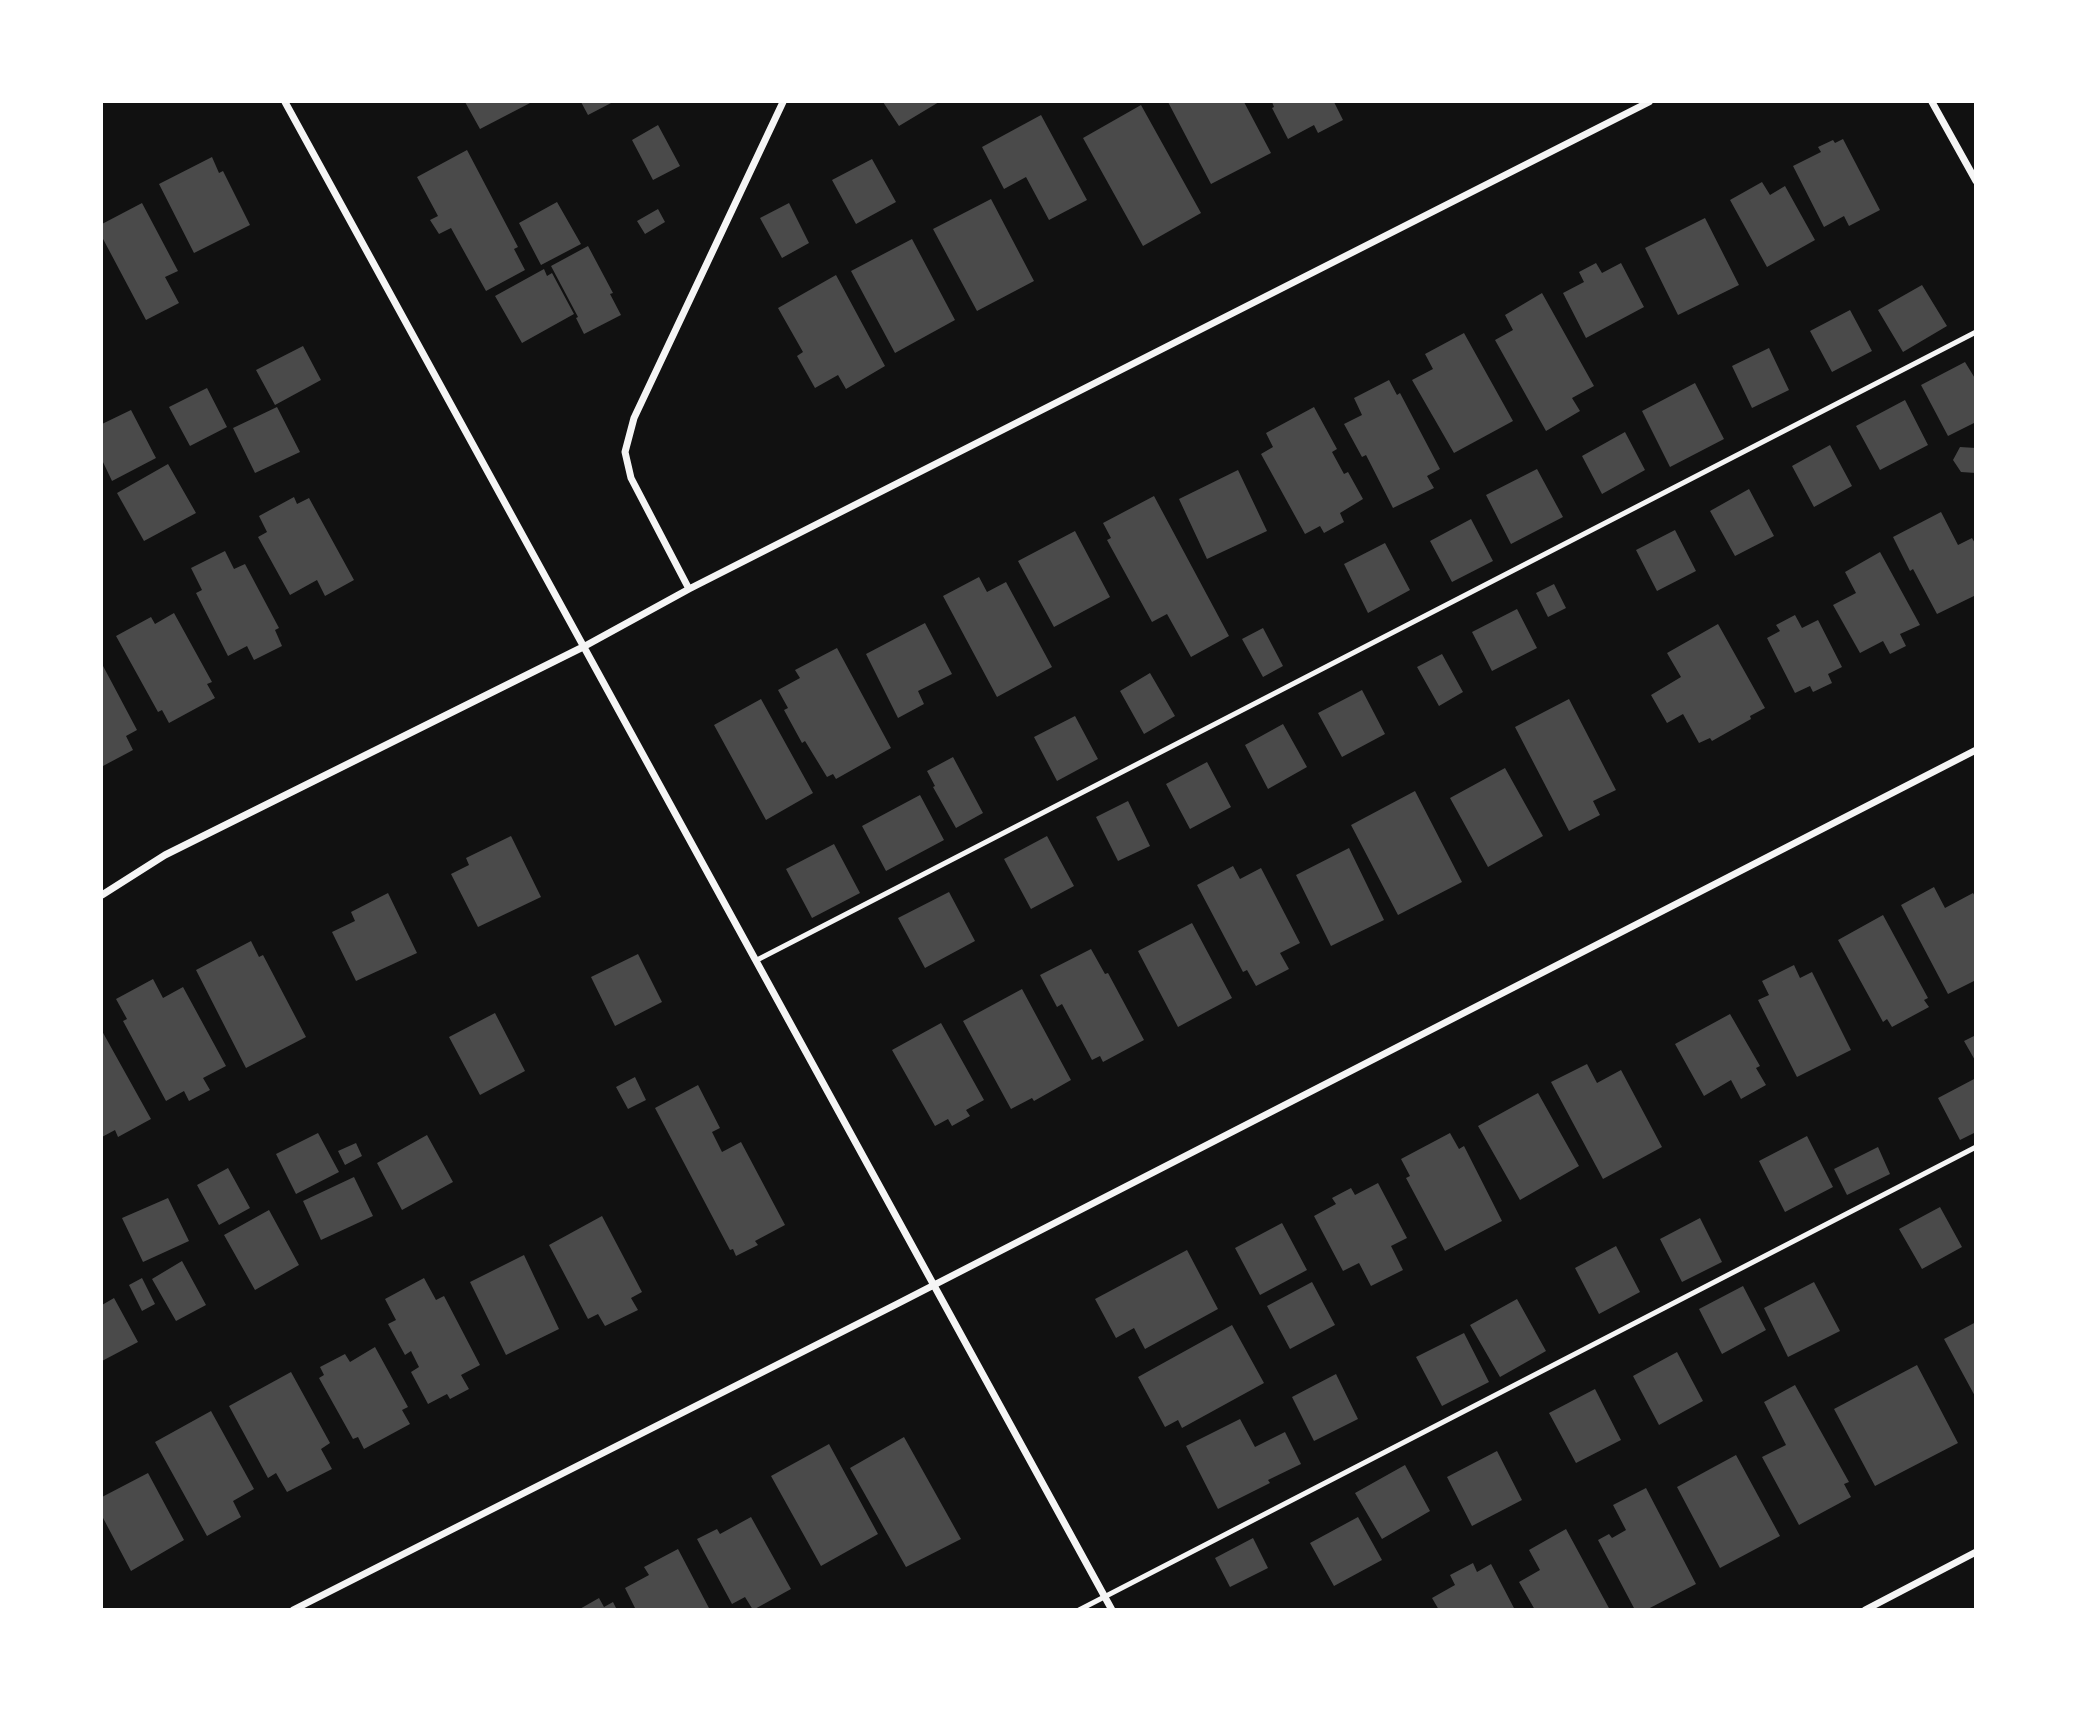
<!DOCTYPE html>
<style>
body{margin:0}
#map{position:relative;width:2077px;height:1711px;overflow:hidden;background:#111;font-family:"PT Sans Narrow",sans-serif}
canvas{display:block}
.frame{position:absolute;inset:0;border:103px solid #fff;pointer-events:none}
</style>
<div id="map">
<canvas width="2077" height="1711"></canvas>
<div class="frame"></div>
</div>
<script>
const c = document.querySelector('canvas').getContext('2d');
c.lineJoin = 'round';
function paint(path, color) {
  c.fillStyle = color;
  c.fill(path, 'evenodd');
}
function trace(path, color, width, dash) {
  c.strokeStyle = color;
  c.lineWidth = width;
  c.lineCap = dash ? 'butt' : 'round';
  c.setLineDash(dash || []);
  c.stroke(path);
}
paint(new Path2D(`
 M465,102H532L480,129Z
 M581,102H613L588,115Z
 M883,102H939L899,126Z
 M1168,102H1244L1271,153L1211,184Z
 M1272,102H1334L1343,120L1318,133L1314,125L1288,139L1272,108L1274,107Z
 M1141,105L1201,213L1143,246L1083,138Z
 M1041,115L1087,200L1049,220L1026,177L1004,189L982,147Z
 M658,125L680,166L653,180L632,140Z
 M1843,139L1880,210L1849,226L1844,216L1824,227L1793,166L1821,152L1818,147L1833,140L1835,143Z
 M467,150L518,247L514,249L525,270L486,291L451,228L439,234L430,220L438,216L417,177Z
 M212,157L219,173L223,171L250,225L194,253L159,184Z
 M872,159L896,202L856,224L832,180Z
 M1762,182L1770,195L1785,186L1815,240L1767,267L1730,200Z
 M991,199L1034,281L977,311L933,229Z
 M557,202L581,244L541,265L519,223Z
 M142,203L178,271L165,277L179,303L146,320L102,237V224Z
 M789,203L809,243L782,258L760,218Z
 M658,209L665,222L645,234L637,221Z
 M1705,218L1739,285L1678,315L1645,248Z
 M912,239L955,320L895,353L851,271Z
 M588,246L613,293L610,294L621,315L584,334L576,318L578,317L551,266Z
 M1596,263L1602,273L1621,263L1644,307L1586,338L1563,293L1584,282L1579,272Z
 M544,269L547,276L552,273L574,314L522,343L495,296Z
 M836,275L885,366L846,389L838,375L815,388L797,356L803,352L778,308Z
 M1922,285L1947,326L1903,352L1878,310Z
 M1542,293L1594,386L1572,398L1580,411L1546,431L1495,340L1513,330L1505,315Z
 M1850,310L1872,351L1832,372L1810,331Z
 M1464,333L1513,421L1454,453L1412,380L1433,369L1425,354Z
 M303,346L321,380L275,405L256,370Z
 M1769,348L1789,390L1752,408L1732,366Z
 M1965,362L1976,380V422L1948,436L1921,385Z
 M1389,380L1397,395L1400,393L1440,469L1427,476L1434,488L1393,508L1366,455L1362,457L1344,424L1362,415L1354,398Z
 M1695,383L1724,439L1670,467L1642,411Z
 M207,388L227,427L190,446L169,407Z
 M1905,400L1928,445L1880,470L1856,426Z
 M277,407L300,452L255,473L233,428Z
 M1314,407L1337,449L1332,452L1344,474L1348,472L1363,499L1340,513L1344,522L1324,533L1320,526L1305,534L1261,454L1273,447L1266,433Z
 M131,410L156,458L112,481L102,460V424Z
 M1625,432L1645,470L1602,494L1582,456Z
 M1830,445L1852,486L1814,507L1792,466Z
 M1960,447L1976,448V473L1961,472L1953,460Z
 M168,464L196,513L144,541L117,493Z
 M1537,469L1563,517L1511,544L1486,495Z
 M1238,470L1267,531L1207,559L1179,499Z
 M1749,489L1774,536L1735,556L1710,511Z
 M1154,496L1229,636L1191,657L1167,614L1152,622L1107,540L1111,538L1103,523Z
 M294,497L297,504L309,498L354,580L325,596L317,580L290,595L258,537L267,532L259,516Z
 M1941,512L1958,545L1972,538L1976,545V595L1937,614L1913,569L1910,571L1893,537Z
 M1471,519L1493,561L1452,582L1430,541Z
 M1675,530L1696,571L1657,591L1636,550Z
 M1075,531L1110,597L1054,627L1018,561Z
 M1385,543L1410,590L1368,613L1344,564Z
 M225,551L234,569L245,564L279,628L275,630L282,646L254,660L247,646L228,656L196,593L202,590L191,568Z
 M1880,552L1920,625L1900,634L1906,646L1890,654L1883,641L1860,653L1833,605L1856,593L1845,572Z
 M979,577L987,592L1006,582L1052,667L997,697L943,596Z
 M1554,584L1566,608L1548,617L1536,593Z
 M1517,609L1537,648L1492,671L1472,632Z
 M174,613L212,682L207,684L215,698L169,723L162,710L158,712L116,636L151,617L155,624Z
 M1795,615L1802,628L1818,620L1842,667L1828,674L1832,683L1813,692L1810,686L1795,693L1767,638L1780,631L1776,625Z
 M925,623L952,674L918,691L924,704L898,718L866,654Z
 M1718,624L1765,708L1750,716L1751,719L1712,741L1710,738L1699,743L1683,714L1667,723L1651,695L1681,677L1667,653Z
 M1263,628L1283,666L1263,677L1242,639Z
 M837,648L891,748L836,779L833,774L827,777L805,741L802,743L784,710L788,708L778,690L800,678L795,670Z
 M1442,654L1463,692L1439,706L1417,667Z
 M102,664L137,730L126,736L133,750L103,766Z
 M1150,673L1175,716L1144,734L1120,691Z
 M1362,690L1385,734L1342,757L1318,713Z
 M761,699L813,793L766,820L714,725Z
 M1569,699L1616,790L1593,801L1600,815L1569,831L1515,727Z
 M1075,716L1098,759L1057,781L1034,737Z
 M1283,724L1307,767L1268,789L1245,745Z
 M953,757L983,813L956,828L933,787L935,786L927,771Z
 M1207,762L1231,807L1190,829L1166,784Z
 M1505,768L1543,836L1488,867L1450,798Z
 M1415,791L1462,882L1398,915L1351,825Z
 M920,795L944,840L886,871L862,826Z
 M1128,801L1150,846L1118,861L1096,817Z
 M511,836L541,897L478,927L451,874L469,865L466,858Z
 M1047,836L1074,886L1031,909L1004,859Z
 M834,844L860,893L812,918L786,869Z
 M1349,848L1384,920L1331,946L1296,875Z
 M1233,866L1240,879L1261,868L1300,943L1280,953L1289,969L1256,986L1247,970L1243,972L1197,885Z
 M1934,887L1945,908L1973,893L1976,898V980L1948,994L1901,905Z
 M949,892L975,941L925,968L898,918Z
 M388,893L417,953L356,981L332,932L355,921L351,912Z
 M1883,915L1928,998L1924,1000L1929,1007L1892,1027L1887,1019L1883,1022L1838,940Z
 M1192,923L1232,998L1178,1027L1138,951Z
 M251,941L259,957L263,955L306,1037L246,1068L196,970Z
 M1091,949L1105,974L1108,973L1144,1040L1103,1062L1100,1056L1092,1060L1062,1004L1057,1007L1040,975Z
 M638,954L662,1002L615,1026L591,977Z
 M1794,965L1800,978L1812,972L1851,1050L1797,1077L1758,1000L1769,995L1762,981Z
 M153,979L163,998L183,987L226,1066L203,1078L210,1090L189,1101L184,1091L166,1101L123,1021L127,1019L116,999Z
 M1022,989L1071,1080L1034,1101L1032,1098L1011,1109L963,1021Z
 M495,1013L525,1071L480,1095L449,1037Z
 M1730,1014L1760,1066L1756,1068L1766,1085L1741,1099L1731,1080L1704,1096L1675,1044Z
 M941,1023L984,1100L966,1110L970,1116L952,1126L948,1119L935,1126L892,1050Z
 M102,1031L151,1119L118,1137L115,1130L102,1137Z
 M1976,1035V1062L1964,1041Z
 M1587,1064L1597,1083L1621,1070L1662,1147L1603,1179L1551,1082Z
 M635,1077L646,1100L628,1109L616,1087Z
 M1976,1078V1132L1960,1140L1938,1098Z
 M698,1085L720,1128L712,1132L722,1152L741,1142L785,1225L755,1241L758,1245L736,1256L733,1249L730,1250L655,1108Z
 M1538,1093L1579,1166L1520,1200L1478,1126Z
 M318,1133L339,1172L296,1194L276,1154Z
 M1450,1133L1459,1149L1464,1146L1502,1221L1445,1251L1406,1178L1410,1176L1401,1159Z
 M427,1135L453,1182L402,1210L377,1163Z
 M1807,1136L1833,1187L1785,1212L1759,1161Z
 M356,1143L362,1156L345,1165L338,1151Z
 M1878,1147L1890,1174L1847,1195L1834,1169Z
 M228,1168L250,1208L219,1225L197,1185Z
 M354,1177L373,1216L321,1240L303,1201Z
 M1378,1183L1407,1238L1391,1246L1403,1270L1371,1286L1359,1263L1343,1271L1314,1216L1336,1204L1332,1198L1351,1188L1355,1195Z
 M168,1198L189,1241L143,1262L122,1218Z
 M1940,1207L1962,1247L1922,1269L1899,1229Z
 M269,1210L299,1265L255,1290L224,1235Z
 M602,1216L642,1292L631,1298L638,1310L605,1326L598,1314L588,1319L549,1245Z
 M1700,1218L1722,1262L1682,1282L1660,1239Z
 M1282,1223L1307,1270L1260,1295L1235,1248Z
 M1616,1246L1640,1292L1599,1314L1575,1268Z
 M1187,1250L1218,1309L1145,1349L1134,1328L1116,1338L1095,1299Z
 M524,1255L559,1329L506,1355L470,1282Z
 M182,1261L206,1305L176,1321L152,1279Z
 M142,1278L155,1304L142,1311L129,1285Z
 M424,1278L436,1300L444,1296L480,1365L461,1375L469,1389L450,1399L447,1394L428,1404L411,1372L419,1367L411,1351L405,1355L388,1324L396,1320L385,1299Z
 M1312,1282L1335,1325L1290,1349L1267,1306Z
 M1814,1282L1840,1331L1788,1357L1764,1308Z
 M1743,1286L1766,1330L1722,1354L1699,1309Z
 M114,1298L138,1342L102,1361V1305Z
 M1517,1299L1546,1351L1500,1377L1470,1325Z
 M1976,1322V1398L1944,1339Z
 M1232,1325L1264,1383L1182,1428L1178,1420L1165,1427L1138,1377Z
 M1464,1333L1489,1382L1442,1406L1416,1357Z
 M375,1347L408,1407L402,1410L410,1424L364,1449L358,1437L353,1439L319,1378L324,1375L320,1367L345,1354L350,1362Z
 M1677,1352L1703,1401L1659,1425L1633,1376Z
 M1917,1365L1958,1443L1875,1486L1834,1409Z
 M291,1372L330,1443L321,1449L332,1469L287,1492L276,1473L268,1478L229,1406Z
 M1336,1374L1358,1419L1314,1441L1292,1397Z
 M1795,1385L1849,1482L1844,1484L1851,1497L1799,1525L1762,1457L1786,1445L1764,1402Z
 M1595,1389L1621,1440L1576,1463L1549,1413Z
 M211,1411L254,1489L233,1501L241,1517L207,1536L155,1442Z
 M1240,1419L1255,1447L1285,1432L1301,1464L1268,1480L1270,1483L1218,1509L1186,1446Z
 M904,1437L961,1539L906,1567L850,1468Z
 M829,1444L878,1534L821,1566L771,1476Z
 M1497,1451L1522,1500L1472,1526L1447,1477Z
 M1736,1455L1780,1536L1720,1568L1677,1487Z
 M1405,1465L1430,1511L1382,1539L1355,1493Z
 M148,1473L184,1540L131,1571L102,1516V1497Z
 M1646,1488L1696,1584L1646,1610H1635L1598,1540L1609,1534L1612,1538L1626,1530L1613,1505Z
 M751,1517L791,1589L753,1610L745,1597L732,1604L697,1539L717,1529L720,1534Z
 M1358,1517L1382,1560L1334,1586L1310,1543Z
 M1566,1529L1610,1610H1535L1519,1582L1540,1570L1529,1550Z
 M1253,1538L1268,1568L1230,1587L1215,1558Z
 M678,1549L710,1610H636L625,1588L649,1575L644,1567Z
 M1473,1563L1477,1572L1491,1564L1515,1610H1439L1432,1598L1455,1585L1450,1575Z
 M599,1598L604,1607L613,1602L617,1610H578Z`), '#4a4a4a');
trace(new Path2D(`
 M757,960L1976,332
 M1079,1610L1976,1147`), '#f5f5f5', 5);
trace(new Path2D(`
 M285,102L1112,1610
 M1932,102L1976,181
 M689,589L631,478L625,452L634,418L783,102
 M102,895L165,855L585,646L689,589L1649,102
 M293,1610L897,1304L1976,750
 M1865,1610L1976,1552`), '#f5f5f5', 7);
</script>
